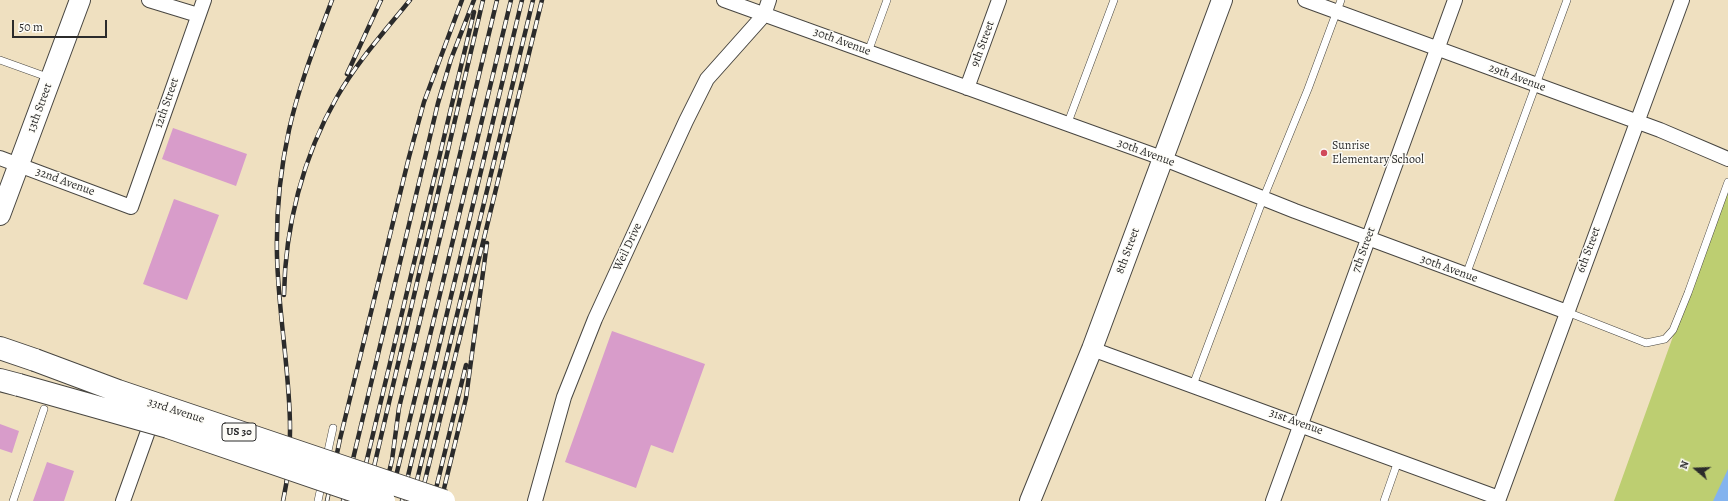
<!DOCTYPE html>
<style>
body{margin:0}
#map{position:relative;width:1728px;height:501px;overflow:hidden;background:#efe0c0;font-family:Alegreya,serif}
canvas{display:block}
.north{position:absolute;left:1676px;top:449px;width:40px;height:40px;-webkit-text-stroke:3px #fdfcf7;paint-order:stroke;rotate:289deg;font-size:11px;font-weight:700;line-height:16px;text-align:center;color:#2b2b2b}
.north::after{content:'';display:block;margin:auto;width:14px;height:18px;background:#2b2b2b;clip-path:polygon(50% 0,100% 100%,50% 72%,0 100%)}
.scale{position:absolute;left:12px;top:20px;width:95px;height:18px;box-sizing:border-box;border:2px solid #2b2b2b;border-top:0;padding-left:5px;font-size:12px;line-height:14px;white-space:nowrap;color:#2b2b2b;-webkit-text-stroke:3px #fdfcf7;paint-order:stroke}
</style>
<div id="map">
<canvas width="1728" height="501"></canvas>
<div class="north">N</div>
<div class="scale">50 m</div>
</div>
<script>
const c = document.querySelector('canvas').getContext('2d');
c.lineJoin = 'round';
function paint(path, color) {
  c.fillStyle = color;
  c.fill(path, 'evenodd');
}
function trace(path, color, width, dash) {
  c.strokeStyle = color;
  c.lineWidth = width;
  c.lineCap = dash ? 'butt' : 'round';
  c.setLineDash(dash || []);
  c.stroke(path);
}
function label(font, color, halo, rows, align = 'center') {
  c.font = font + ' Alegreya,serif';
  c.lineWidth = 3;
  c.setLineDash([]);
  c.textBaseline = 'middle';
  c.strokeStyle = halo;
  c.fillStyle = color;
  for (const [text, x, y, turn = 0] of rows) {
    c.save();
    c.translate(x, y);
    c.rotate((+turn || 0) * Math.PI / 180);
    c.textAlign = isNaN(turn) ? turn : align;
    if (halo) c.strokeText(text, 0, 0);
    c.fillText(text, 0, 0);
    c.restore();
  }
}
paint(new Path2D(`
 M1728,182V501H1614L1728,183Z`), '#bdce71');
paint(new Path2D(`
 M1728,469V501H1713Z`), '#83b3ee');
paint(new Path2D(`
 M173,128L247,154L236,186L162,159Z
 M174,199L219,215L187,300L143,284Z
 M612,331L705,364L673,453L651,445L636,488L565,462Z
 M0,424L19,431L12,453L0,449Z
 M47,462L74,471L64,501H33Z`), '#d89cca');
const service = new Path2D(`
 M868,52L887,0
 M0,60L50,78
 M1067,125L1114,0
 M1466,275L1567,0
 M1567,312L1646,343L1665,339L1673,330L1688,293L1728,182
 M1193,385L1263,199L1308,89L1341,0
 M326,460L333,428
 M13,501L44,409
 M318,501L322,482
 M1384,501L1398,461`);
const minor = new Path2D(`
 M149,0L198,15
 M724,0L1162,158L1295,211L1567,312
 M1305,0L1660,130L1728,159
 M967,88L999,0
 M0,158L131,207L204,0
 M1092,349L1499,498
 M123,501L147,434
 M535,501L564,397L595,319L686,121L707,79L764,15L769,0
 M1273,501L1455,0
 M1498,501L1682,0`);
const secondary = new Path2D(`
 M0,215L80,0
 M1030,501L1092,349L1222,0`);
const trunk = new Path2D(`
 M0,348L35,360
 M0,380L19,385`);
trace(service, '#484641', 8);
trace(minor, '#484641', 16);
trace(secondary, '#484641', 22);
trace(trunk, '#484641', 24);
trace(service, '#fff', 7);
trace(minor, '#fff', 14);
trace(secondary, '#fff', 20);
trace(trunk, '#fff', 22);
const rail = new Path2D(`
 M347,74L381,0
 M284,295C285,227 303,156 337,97C357,62 385,31 410,0
 M283,501C301,420 279,338 277,256C276,214 280,171 289,130C299,85 316,43 332,0
 M327,501L340,439L409,157L424,102L462,0
 M343,501L438,103L451,59L474,0
 M357,501L474,12
 M366,501L483,0
 M382,501L392,460L399,408L497,0
 M390,501L511,0
 M402,501L522,0
 M412,501L533,0
 M420,501L542,0
 M433,501L466,365
 M441,501L466,398L487,243`);
trace(rail, '#2b2b2b', 4.5);
trace(rail, '#fdfcf7', 3, [9]);
const trunkBridge = new Path2D(`
 M35,360L118,391L444,501
 M19,385L168,427L384,501`);
trace(trunkBridge, '#484641', 24, []);
trace(trunkBridge, '#fff', 22);
for (const [x, y, r, color] of [
 [1324,153,4,"#d1495b"]
]) {
  const dot = new Path2D();
  dot.arc(x, y, r, 0, 2 * Math.PI);
  c.fillStyle = color;
  c.fill(dot);
  trace(dot, '#fdfcf7', 1.5);
}
for (const [x, y, w] of [
 [239,432,34]
]) {
  const box = new Path2D();
  box.roundRect(x - w / 2, y - 9, w, 18, 3);
  c.fillStyle = '#fdfcf7';
  c.fill(box);
  trace(box, '#2b2b2b', 1);
}
label('bold 11px', '#2b2b2b', null, [
 ["US 30",239,432]
]);
label('12px', '#2b2b2b', '#fdfcf7', [
 ["30th Avenue",842,42,20],
 ["9th Street",983,44,-70],
 ["29th Avenue",1517,78,20],
 ["12th Street",167,103,-71],
 ["13th Street",40,108,-70],
 ["30th Avenue",1146,153,20],
 ["32nd Avenue",65,182,20],
 ["Weil Drive",628,247,-65],
 ["7th Street",1364,250,-70],
 ["6th Street",1589,250,-70],
 ["8th Street",1128,251,-70],
 ["30th Avenue",1449,269,20],
 ["33rd Avenue",176,411,18],
 ["31st Avenue",1296,422,20]
]);
label('12px', '#2b2b2b', '#fdfcf7', [
 ["Sunrise",1332,146],
 ["Elementary School",1332,160]
], 'left');
</script>
